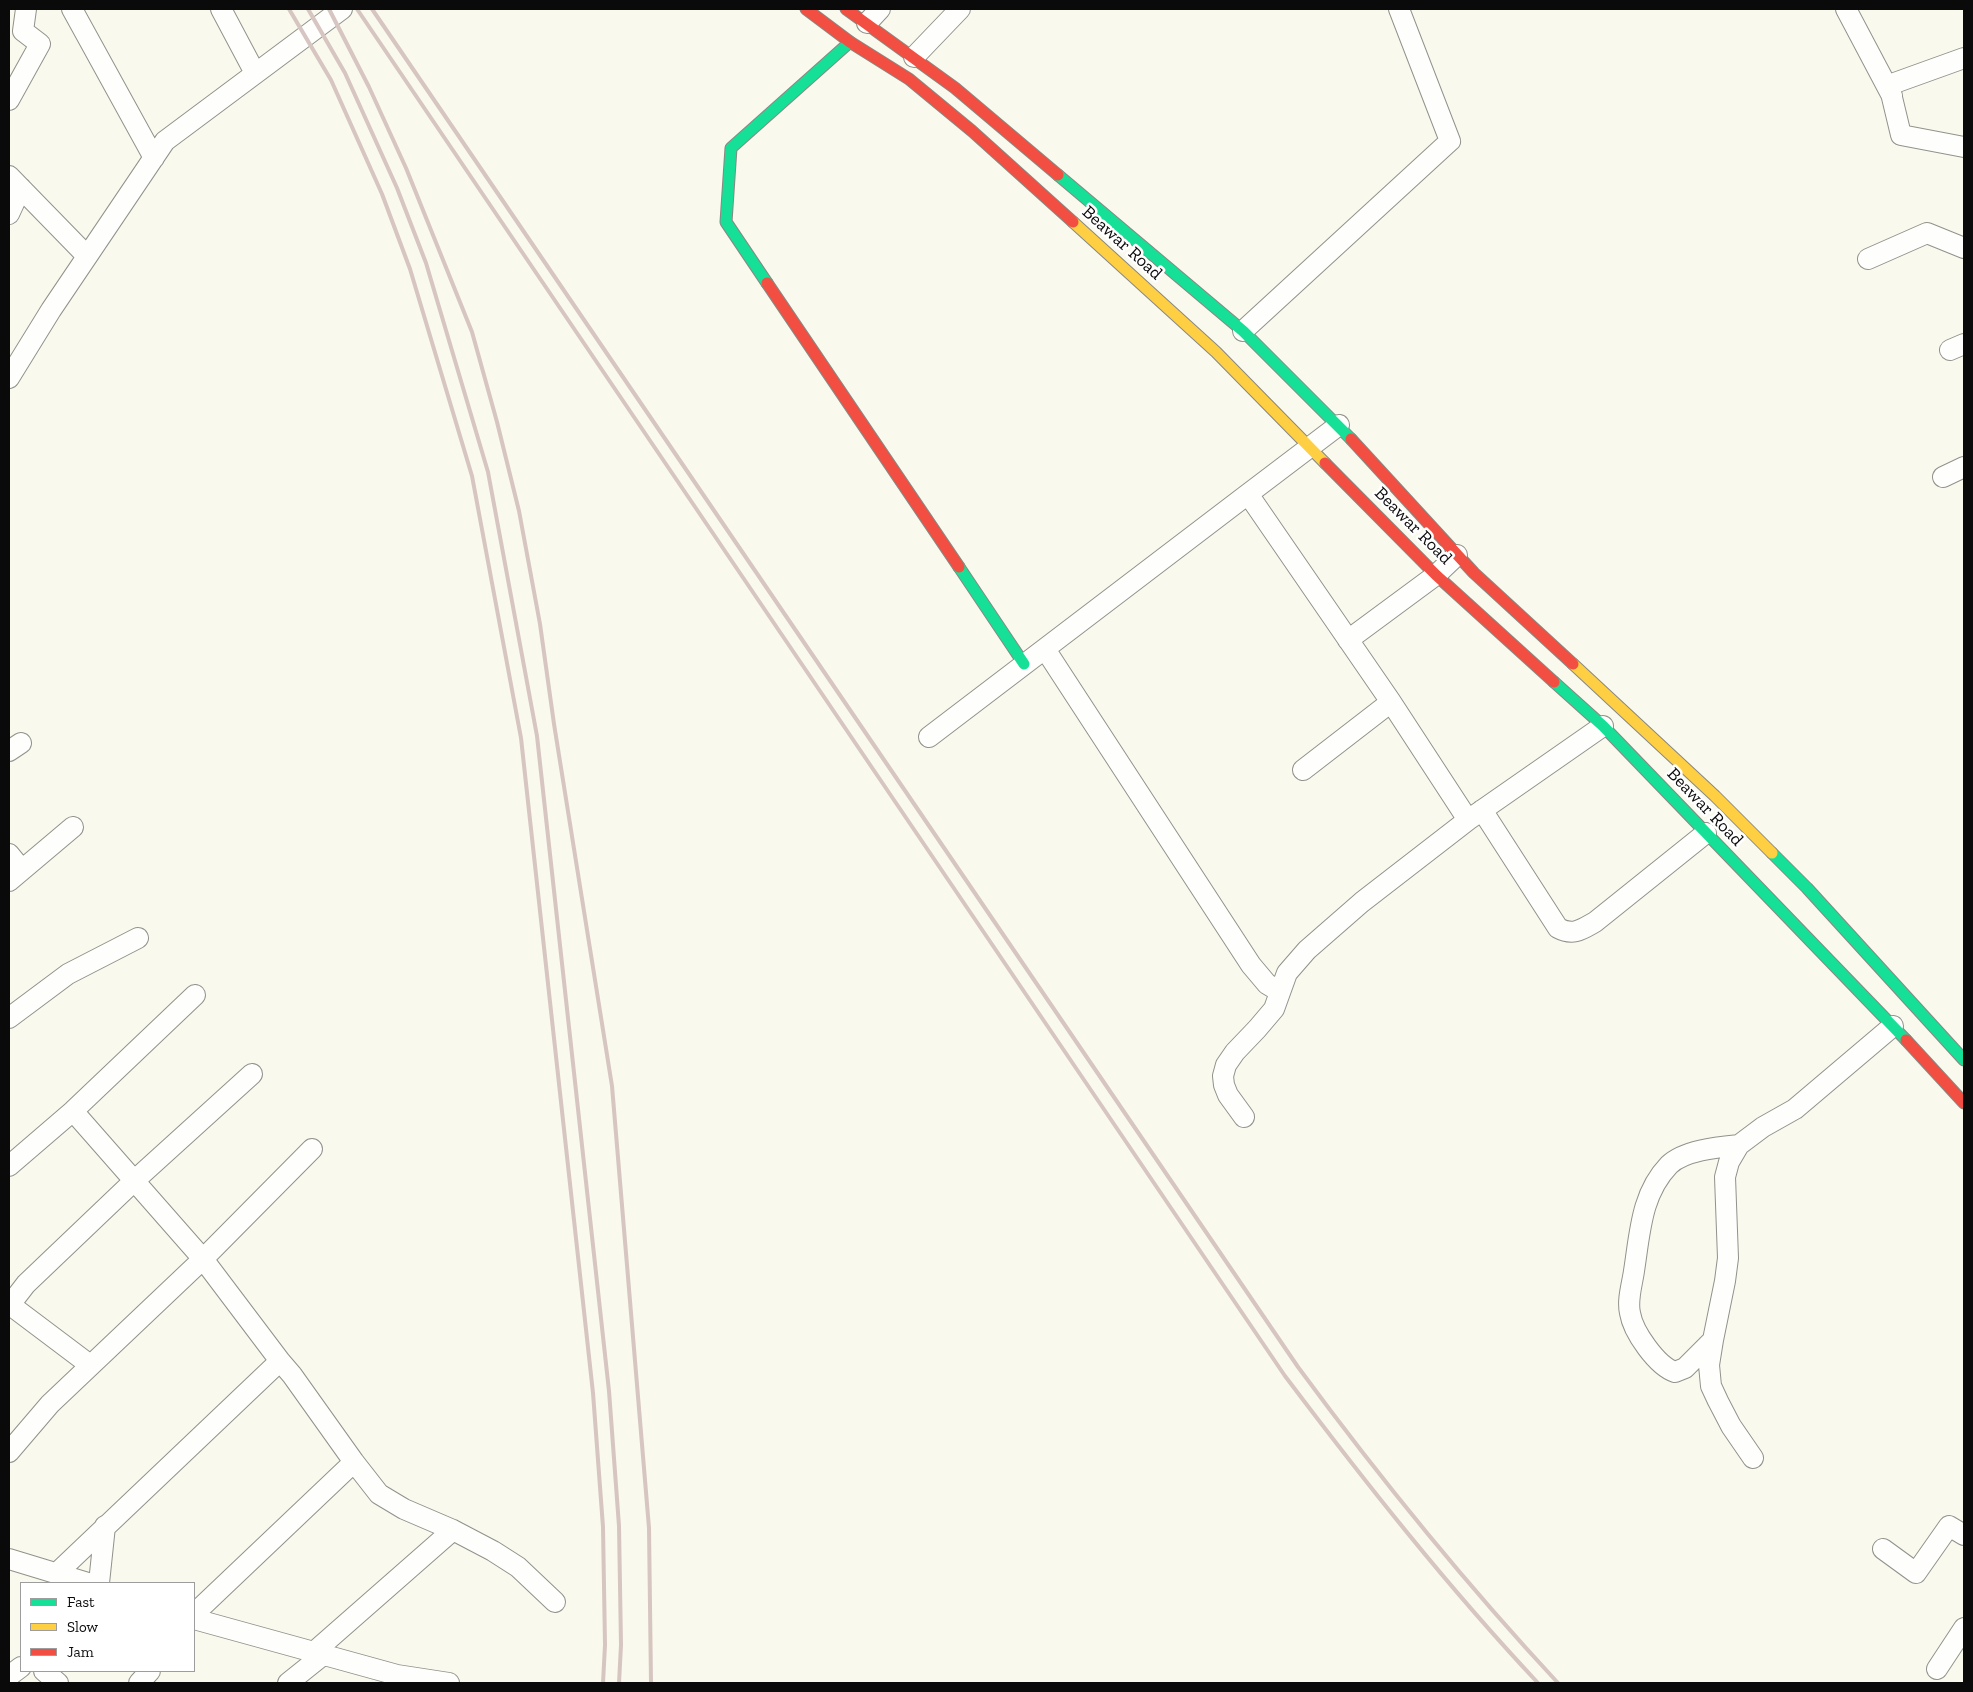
<!DOCTYPE html>
<style>
body{margin:0}
#map{position:relative;width:1973px;height:1692px;overflow:hidden;background:#f9f9ed;font-family:"Zilla Slab",serif}
canvas{display:block}
.frame{position:absolute;inset:0;border:10px solid #0a0a0a;pointer-events:none}
.legend{position:absolute;left:20px;top:1582px;width:175px;height:90px;box-sizing:border-box;background:#fff;border:1px solid #9d9d9d;margin:0;padding:6px 9px;list-style:none;font-size:15px;color:#0a0a0a}
.legend li{display:flex;align-items:center;gap:10px;height:25px}
.legend b{width:25px;border:1px solid #9d9d9d}
</style>
<div id="map">
<canvas width="1973" height="1692"></canvas>
<div class="frame"></div>
<ul class="legend">
<li><b style="height:6px;background:#16e098"></b>Fast</li>
<li><b style="height:6px;background:#ffcf43"></b>Slow</li>
<li><b style="height:6px;background:#f24e42"></b>Jam</li>
</ul>
</div>
<script>
const c = document.querySelector('canvas').getContext('2d');
c.lineJoin = 'round';
function trace(path, color, width, dash) {
  c.strokeStyle = color;
  c.lineWidth = width;
  c.lineCap = dash ? 'butt' : 'round';
  c.setLineDash(dash || []);
  c.stroke(path);
}
function label(font, color, halo, rows, align = 'center') {
  c.font = font + ' "Zilla Slab",serif';
  c.lineWidth = 5;
  c.setLineDash([]);
  c.textBaseline = 'middle';
  c.strokeStyle = halo;
  c.fillStyle = color;
  for (const [text, x, y, turn = 0] of rows) {
    c.save();
    c.translate(x, y);
    c.rotate((+turn || 0) * Math.PI / 180);
    c.textAlign = isNaN(turn) ? turn : align;
    if (halo) c.strokeText(text, 0, 0);
    c.fillText(text, 0, 0);
    c.restore();
  }
}
const street = new Path2D(`
 M72,9L154,158
 M221,9L255,73
 M1846,9L1892,96
 M867,23L880,9
 M914,57L960,9
 M1964,58L1889,85L1901,135L1964,147
 M9,100L40,44L23,31L26,9
 M9,176L87,256
 M9,214L21,188
 M1868,259L1927,233L1964,248
 M1243,331L1450,141L1399,9
 M1950,350L1964,344
 M9,378L51,310L165,141L342,9
 M1339,425L1248,494L1391,702L1468,820
 M1943,477L1964,467
 M1348,640L1436,575L1457,555
 M1045,649L1251,965L1267,984L1279,991
 M929,737L1248,494
 M9,751L21,743
 M1303,770L1391,702
 M1482,810L1558,928C1573,936 1581,930 1595,922L1706,833
 M9,854L22,870
 M9,881L73,827
 M9,1018L68,974L138,938
 M73,1111L203,1259L280,1361L292,1375L354,1462L379,1494L404,1509L453,1530L493,1551L518,1567L555,1602
 M1244,1117L1228,1095L1224,1085L1223,1076L1226,1065L1235,1052L1257,1029L1274,1009L1287,973L1307,950L1362,902L1468,820L1603,726
 M9,1166L73,1111L195,995
 M9,1304L90,1365
 M9,1306L26,1284L134,1181L252,1074
 M1713,1340L1685,1368L1675,1372C1657,1366 1633,1332 1630,1313C1627,1300 1632,1285 1634,1271C1640,1233 1641,1194 1669,1165C1684,1150 1719,1147 1739,1145
 M9,1452L50,1404L203,1259L312,1149
 M1753,1458L1731,1426L1718,1401L1711,1386L1709,1365L1713,1340L1725,1281L1728,1258L1725,1177L1729,1162L1739,1145L1763,1127L1795,1109L1893,1026
 M1883,1549L1916,1573L1949,1526L1964,1535
 M9,1559L88,1583
 M57,1573L280,1361
 M99,1583L105,1526
 M194,1614L354,1462
 M194,1619L397,1675L449,1683
 M314,1652L453,1530
 M1937,1669L1964,1628
 M44,1671L58,1683
 M9,1676L21,1667
 M139,1683L150,1671
 M288,1683L323,1655`);
const fast = new Path2D(`
 M1058,175L1243,331L1351,439
 M767,283L726,222L731,148L850,42
 M959,567L1024,664
 M1554,682L1603,726L1906,1040
 M1772,853L1807,888L1964,1060`);
const slow = new Path2D(`
 M1073,222L1216,352L1325,463
 M1573,664L1715,796L1772,853`);
const jam = new Path2D(`
 M806,9L850,42L909,79L972,131L1073,222
 M846,9L955,88L1058,175
 M767,283L959,567
 M1351,439L1474,573L1573,664
 M1325,463L1436,575L1554,682
 M1906,1040L1964,1103`);
trace(street, '#92928c', 22);
trace(fast, '#888883', 13);
trace(slow, '#888883', 13);
trace(jam, '#888883', 13);
trace(street, '#fefefc', 20);
trace(fast, '#16e098', 11);
trace(slow, '#ffcf43', 11);
trace(jam, '#f24e42', 11);
trace(new Path2D(`
 M289,9L331,80L382,194L410,269L472,476L521,738L593,1393L603,1527L605,1645L603,1683
 M308,9L345,73L397,188L426,263L488,472L537,736L609,1391L619,1526L621,1645L619,1683
 M329,9L369,87L406,168L472,332L497,422L519,511L540,624L554,724L612,1086L649,1528L651,1683
 M357,9L1285,1376C1365,1482 1447,1586 1538,1683
 M372,9L1298,1367C1379,1477 1465,1583 1558,1683`), '#d6c5c1', 4);
label('18px', '#0a0a0a', '#fff', [
 ["Beawar Road",1122,243,42],
 ["Beawar Road",1413,526,45],
 ["Beawar Road",1705,807,46]
]);
</script>
